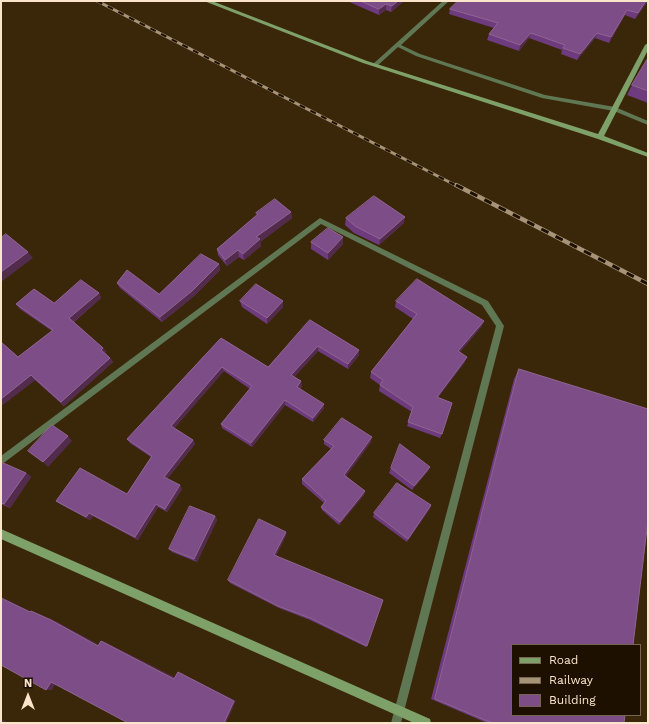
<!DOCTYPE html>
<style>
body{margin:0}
#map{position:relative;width:649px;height:724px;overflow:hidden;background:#3a270a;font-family:"Work Sans",sans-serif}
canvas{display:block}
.frame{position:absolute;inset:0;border:2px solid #fae5ca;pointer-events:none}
.legend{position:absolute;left:511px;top:644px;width:130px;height:72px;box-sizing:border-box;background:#1e1000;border:1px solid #766551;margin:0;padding:5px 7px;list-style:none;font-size:12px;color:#fae5ca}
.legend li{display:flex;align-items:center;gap:8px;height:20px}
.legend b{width:20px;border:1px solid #766551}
.north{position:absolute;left:8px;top:676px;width:40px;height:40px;-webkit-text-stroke:3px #1e1000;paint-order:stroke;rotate:0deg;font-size:11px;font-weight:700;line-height:16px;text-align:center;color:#fae5ca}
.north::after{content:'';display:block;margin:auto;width:14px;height:18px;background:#fae5ca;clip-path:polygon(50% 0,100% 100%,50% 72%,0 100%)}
</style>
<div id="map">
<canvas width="649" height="724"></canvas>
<div class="frame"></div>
<ul class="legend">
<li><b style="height:5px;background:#7ea169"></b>Road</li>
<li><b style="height:5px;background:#a79377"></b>Railway</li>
<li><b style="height:11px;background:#7d4d87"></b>Building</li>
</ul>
<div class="north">N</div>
</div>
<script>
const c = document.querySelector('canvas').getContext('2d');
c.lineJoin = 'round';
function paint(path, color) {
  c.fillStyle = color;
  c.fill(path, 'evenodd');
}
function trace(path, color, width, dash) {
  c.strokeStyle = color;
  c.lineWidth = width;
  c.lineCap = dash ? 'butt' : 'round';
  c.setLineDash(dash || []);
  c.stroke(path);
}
paint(new Path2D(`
 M443,1H449L401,45L420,54L545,95L615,107L648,121V125L614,111L542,98L416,56L398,47L377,66H373V64Z
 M320,218L488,301L504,326L401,723H391L496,326L482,305L321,224L1,465V456Z`), '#607754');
paint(new Path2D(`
 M204,1H212L367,61L598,134L645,45L648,43V50L604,136L648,153V157L598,139L363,63Z
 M1,529L430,719L431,723H414L1,539Z`), '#7ea169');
const railFar1 = new Path2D(`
 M97,1L457,186`);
const rail = new Path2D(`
 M456,185L648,284`);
trace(railFar1, '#a79377', 3);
trace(rail, '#a79377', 4.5);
trace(railFar1, '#1e1000', 2, [6]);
trace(rail, '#1e1000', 3, [8]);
paint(new Path2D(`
 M347,1H404L391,12L386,10L379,15Z
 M458,1H648L635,19L625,15L609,43L595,38L577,60L561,54L562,50L529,38L519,51L487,40L489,34L494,28L449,14L450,9Z
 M648,58V103L627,95L632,85Z
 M291,212L292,218L260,242L261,246L244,260L239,257L227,266L218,255L217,249L257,215L256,213Z
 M346,218L404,223L379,245L354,233L345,225Z
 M311,242L343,244L328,260L311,249Z
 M219,264L220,270L194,296L162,322L120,288L117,283L159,294Z
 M99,293L101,298L74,322L103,348L106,352L105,353L110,358L113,362L64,406L35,380L1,406V342L18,357L52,331L20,309L16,304L54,303Z
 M240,301L283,307L267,324L242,307Z
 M396,301L484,321L481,327L460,352L465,362L438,397L442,434L440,438L407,426L412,412L379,391L380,385L370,378L371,372L413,319L395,307Z
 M310,320L359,355L348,369L318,351L294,377L302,386L300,389L324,408L313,422L285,405L252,447L222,428L221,424L250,389L224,371L174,428L193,440L195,444L167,479L182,489L167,512L158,507L138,540L93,516L90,520L60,504L56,501L127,494L151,457L130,443L127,439L221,338L268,367Z
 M519,369L624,723H487L431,699L514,379Z
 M324,440L371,442L346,476L364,495L339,525L322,510L321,507L324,503L302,484V479L331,449L324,444Z
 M1,462L26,473L31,477L10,508L1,504Z
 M391,468L428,471L412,490L389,473Z
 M431,505L407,542L373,517L374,513Z
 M215,516L217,520L197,562L172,552L169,549Z
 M286,532V535L276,556L367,646L366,647L310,620L279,608L230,583L228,580Z`), '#6e3b7f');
paint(new Path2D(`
 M398,1H404L391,12L392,6Z
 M646,1H648L635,19L638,13Z
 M386,4V10L379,15V9Z
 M627,10L625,15L609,43L611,37Z
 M531,33L529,38L519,51L520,45Z
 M597,33L595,38L577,60L580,54Z
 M291,212L292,218L260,242L261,246L244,260L243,254L256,237Z
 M405,217L404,223L379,245L380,239Z
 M343,237V244L328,260V253Z
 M238,250L239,257L227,266L225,260Z
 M28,252L33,258L1,282V272Z
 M219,264L220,270L194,296L162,322L160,317Z
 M99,293L101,298L72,323L69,318Z
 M283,301V307L267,324V318Z
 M484,321L481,327L456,357L458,351Z
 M318,346V351L292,380L291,375Z
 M103,348L106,352L104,355L101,350Z
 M359,350V355L348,369V364Z
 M467,357L465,362L435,402L437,397Z
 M110,358L113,362L64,406L61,402Z
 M222,367L224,371L173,430L171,426Z
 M31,375L35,380L1,406V399Z
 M301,381L302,386L297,391V387Z
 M285,400V405L252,447L251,443Z
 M324,404V408L313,422V418Z
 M68,436L72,441L48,467L43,462Z
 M372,437L371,442L344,479V475Z
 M193,440L195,444L166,480L164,477Z
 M430,467L428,471L412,490L414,486Z
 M26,473L31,477L10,508L4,504Z
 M180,485L182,489L167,512L165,509Z
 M365,491L364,495L339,525L340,522Z
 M156,504L158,507L138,540L135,537Z
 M431,505L430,509L407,542L408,539Z
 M89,513L93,516L90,520L86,517Z
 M215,516L217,520L197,562L194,559Z
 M286,532V535L275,558L274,555Z
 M1,597L36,614L30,612L1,598Z
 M31,611L37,613L57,622L103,647L98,646Z
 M101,641L105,642L178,679H174Z
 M178,672L181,673L236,701L226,723H224Z
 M51,682H56L52,690H46Z
 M1,719L8,723H1Z`), '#532b4d');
const building = new Path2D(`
 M361,1H398L392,6L386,4L379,9Z
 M458,1H646L638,13L627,10L611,37L597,33L580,54L563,48L565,45L531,33L520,45L489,34L498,23L450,9Z
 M648,58V91L632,85Z
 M374,196L405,217L380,239L355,226L346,218Z
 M275,199L291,212L256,237L260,239L243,254L238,250L225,260L217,249L258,214L256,213Z
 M328,228L343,237L328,253L311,242Z
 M6,234L28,252L1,272V238Z
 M201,254L219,264L192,291L160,317L117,283L127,270L159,294Z
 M417,279L484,321L458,351L467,357L437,397L452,403L442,434L408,422L413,407L380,385L383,380L371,372L417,314L396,301Z
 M81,280L99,293L69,318L103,348L101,350L110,358L61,402L31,375L1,399V342L18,357L53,330L16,304L34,289L54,303Z
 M256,284L283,301L267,318L240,301Z
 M310,320L359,350L348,364L318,346L291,375L301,381L297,387L324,404L313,418L285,400L251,443L221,424L252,386L222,367L171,426L193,440L164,477L180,485L165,509L156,504L135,537L89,513L86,517L56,501L80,468L127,494L152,456L127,439L221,338L268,367Z
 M519,369L648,409V520L633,645H512V715H625L624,723H492L435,699Z
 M342,418L372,437L344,475L365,491L340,522L321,507L326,501L302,479L334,446L324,440Z
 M52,425L68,436L43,462L28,451Z
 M400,444L430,467L414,486L391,468Z
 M1,462L26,473L4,504L1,503Z
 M397,483L431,505L408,539L374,513Z
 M190,506L215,516L194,559L169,549Z
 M259,519L286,532L274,555L383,600L367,646L310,618L278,606L228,580Z
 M1,598L30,612L31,611L51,620L98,646L101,641L174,679L178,672L234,701L224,723H128L51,682L46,690L1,665Z`);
paint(building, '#7d4d87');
trace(building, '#906591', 1);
</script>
